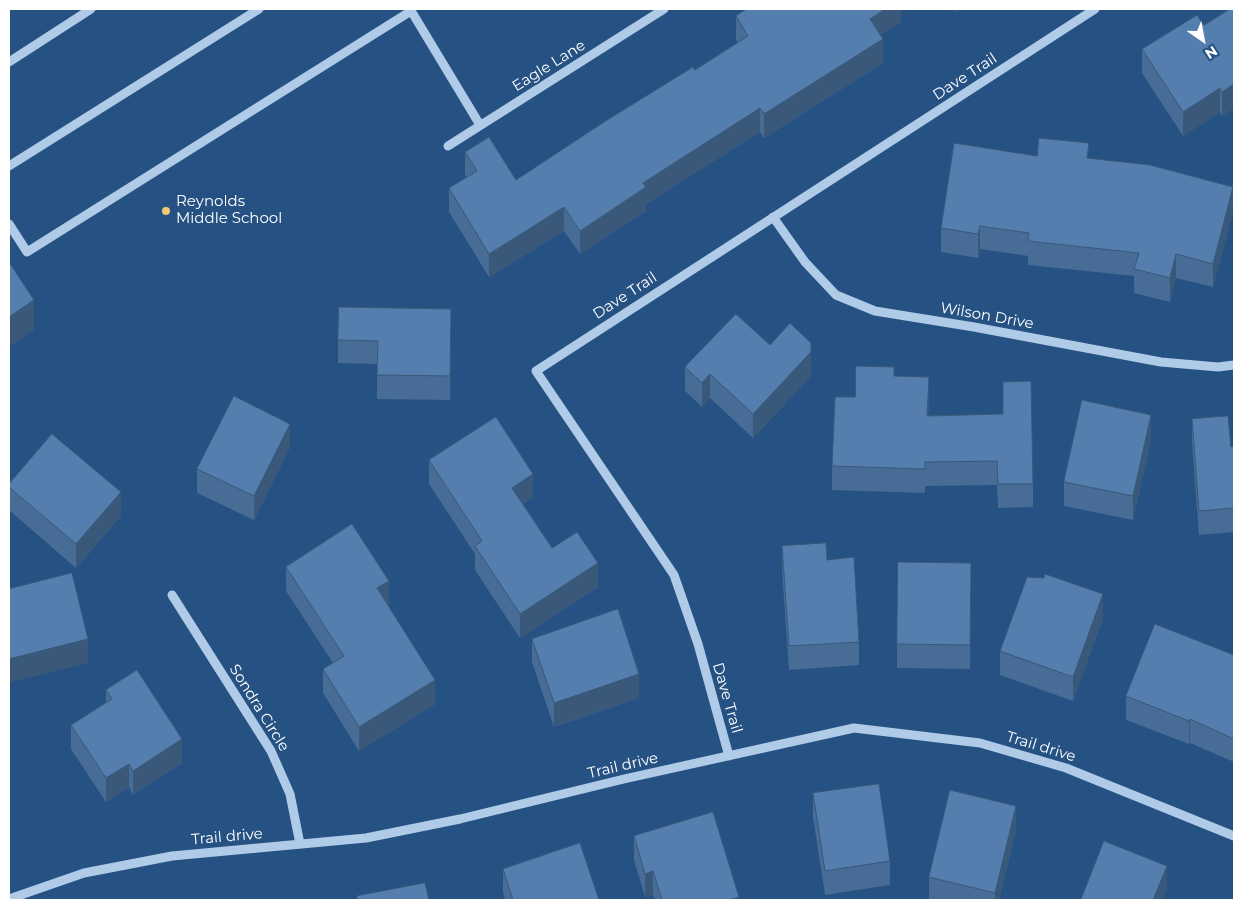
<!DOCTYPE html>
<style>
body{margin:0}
#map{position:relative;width:1243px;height:909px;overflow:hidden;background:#265283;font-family:Montserrat,sans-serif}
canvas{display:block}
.frame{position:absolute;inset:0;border:10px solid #fff;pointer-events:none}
.north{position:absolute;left:1178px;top:15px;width:50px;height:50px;-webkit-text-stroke:4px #265283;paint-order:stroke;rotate:147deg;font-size:14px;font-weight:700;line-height:20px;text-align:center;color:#fff}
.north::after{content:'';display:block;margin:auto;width:18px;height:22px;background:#fff;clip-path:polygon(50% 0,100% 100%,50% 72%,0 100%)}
</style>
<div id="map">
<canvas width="1243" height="909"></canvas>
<div class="frame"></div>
<div class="north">N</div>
</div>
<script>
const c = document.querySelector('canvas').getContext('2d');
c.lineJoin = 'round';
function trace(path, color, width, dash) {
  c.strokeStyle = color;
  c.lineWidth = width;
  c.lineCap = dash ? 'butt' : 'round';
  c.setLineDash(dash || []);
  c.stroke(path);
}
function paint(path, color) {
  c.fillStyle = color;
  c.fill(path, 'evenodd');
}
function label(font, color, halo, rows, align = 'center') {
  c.font = font + ' Montserrat,sans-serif';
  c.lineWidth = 4;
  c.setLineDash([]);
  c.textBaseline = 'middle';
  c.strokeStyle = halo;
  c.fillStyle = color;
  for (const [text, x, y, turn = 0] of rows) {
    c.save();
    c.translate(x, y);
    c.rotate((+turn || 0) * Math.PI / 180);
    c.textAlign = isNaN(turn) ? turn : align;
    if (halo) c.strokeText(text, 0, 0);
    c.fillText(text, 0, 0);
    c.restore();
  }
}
trace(new Path2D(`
 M410,9L480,125
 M9,62L91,9
 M448,146L664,9
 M9,166L259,9
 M773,217L805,262L836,295L875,311L974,327L1161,362L1218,367L1234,365
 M9,224L27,252L411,11
 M172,595L271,751L290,794L300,844
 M729,756L698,644L674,575L536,371L1095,9
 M9,899L84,873L172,856L366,838L460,819L624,779L854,728L980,743L1066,768L1234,836`), '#b0cbe7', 9);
paint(new Path2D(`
 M901,9V22L881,35L883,63L764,138L760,132L646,204V211L580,254L564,231L489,277L449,212V188L467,177L465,175V152L516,180L738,43L736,40V16Z
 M1234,9V108L1222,116L1220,112L1183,136L1142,73V49L1204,25Z
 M1037,156L1089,158L1233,211L1213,287L1176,278L1170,302L1134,293V276L1028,265V256L980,249L978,258L941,252V228Z
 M451,332L450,400L377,399V364L338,363V340Z
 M770,345L811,376L753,438L710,398L702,407L685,391V367Z
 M894,376L929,401L928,416L1003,414V382L1033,484V507L998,508L997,485L925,486V493L832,490V466L855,397Z
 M1192,419L1231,447L1234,446V532L1199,535L1192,443Z
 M1151,439L1133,520L1064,506V482Z
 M290,447L254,520L197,493V469Z
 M429,460L533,497L523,504L552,548L598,587L520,638L475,570V554L429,484Z
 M9,484L121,516L76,568L9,510Z
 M782,546L859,642V665L789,670L782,570Z
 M971,563L970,669L897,668V644Z
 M286,567L389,605H388L435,704L359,751L323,693V669L333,663L286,591Z
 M1103,618L1073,701L1000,675V651Z
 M532,639L639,698L554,727L532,662Z
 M1234,655V762L1190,743L1189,744L1126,720V696Z
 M106,690L182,763L133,795L129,787L106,802L71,749V725L106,702Z
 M813,793L890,861V885L825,895L813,817Z
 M1016,830L999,900H929V877Z
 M634,836L739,900H655L653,895L645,897L634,860Z
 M503,869L599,900H505L503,892Z`), '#476c95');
paint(new Path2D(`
 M885,9H901V22L870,42V19Z
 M955,9H961L955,13Z
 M883,39V63L764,138V114Z
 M1234,84V108L1222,116V92Z
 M1220,88V112L1183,136V112Z
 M760,108V132L646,204V211L580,254V231L643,183Z
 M1233,187V211L1213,287V264Z
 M564,207V231L489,277V254Z
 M980,226V249L978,258V234Z
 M1176,254V278L1170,302V278Z
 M34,300V330L9,347V317Z
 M451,309V332L450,400V376Z
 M811,352V376L753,438V414Z
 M710,374V398L702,407V383Z
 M929,377V401L927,439V416Z
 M1151,415V439L1133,520V496Z
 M290,424V447L254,520V496Z
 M533,474V497L512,511V488Z
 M121,492V516L76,568V544Z
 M598,563V587L520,638V614Z
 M389,581V605L377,612V588Z
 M1103,594V618L1073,701V677Z
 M88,639V663L9,683V659Z
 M639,674V698L554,727V703Z
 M435,680V704L359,751V727Z
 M1190,719V743L1189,744V721Z
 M182,739V763L133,795V771Z
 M129,764V787L106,802V778Z
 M1016,806V830L999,900H995V893Z
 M1167,866V890L1163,900H1153Z
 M653,871V895L645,897V874Z
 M739,897V900H729Z`), '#3a5879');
const building = new Path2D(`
 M747,9H885L870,19L883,39L764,114L760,108L643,183L646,187L580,231L564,207L489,254L449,188L477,171L465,152L489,137L516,180L604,122L693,67L695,70L748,36L736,16Z
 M1230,9H1234V84L1222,92L1220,88L1183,112L1142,49L1197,15L1204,25Z
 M1039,138L1089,143L1087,158L1150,165L1233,187L1213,264L1176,254L1170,278L1134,269L1139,253L1028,241L1029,233L980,226L978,234L941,228L954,143L1037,156Z
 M9,262L34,300L9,317Z
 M339,307L451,309L450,376L377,375L378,341L338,340Z
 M736,314L770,345L790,323L811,343V352L753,414L710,374L702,383L685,367Z
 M856,366L894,367V376L929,377L927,416L1003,414V382L1031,381L1033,484H998L997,461L925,462V469L832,466L835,397H855Z
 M234,396L290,424L254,496L197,469Z
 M1082,400L1151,415L1133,496L1064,482Z
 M1228,416L1231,447L1234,446V508L1199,511L1192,419Z
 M496,417L533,474L512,488L552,548L577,532L598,563L520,614L475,546L482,541L429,460Z
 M52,434L121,492L76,544L9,487V484Z
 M352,524L389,581L377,588L435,680L359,727L323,669L344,656L286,567Z
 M826,543L827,560L854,557L859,642L789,646L782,546Z
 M898,562L971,563L970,645L897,644Z
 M72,573L88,639L9,659V589Z
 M1045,574L1103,594L1073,677L1000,651L1027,577L1044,578Z
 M618,609L639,674L554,703L532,639Z
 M1155,624L1234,655V739L1190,719L1189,721L1126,696Z
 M137,670L182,739L133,771L129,764L106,778L71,725L112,699L106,690Z
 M879,784L890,861L825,871L813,793Z
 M950,790L1016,806L995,893L929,877Z
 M713,812L739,897L729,900H662L653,871L645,874L634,836Z
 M1104,841L1167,866L1153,900H1081Z
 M580,843L599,900H513L503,869Z
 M425,883L429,900H357V896Z`);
paint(building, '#537ead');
trace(building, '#3a5879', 1);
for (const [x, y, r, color] of [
 [166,211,5,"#f0c875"]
]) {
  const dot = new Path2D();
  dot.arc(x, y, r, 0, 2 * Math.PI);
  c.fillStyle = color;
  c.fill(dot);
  trace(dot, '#265283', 2);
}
label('15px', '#fff', '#265283', [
 ["Eagle Lane",549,66,-32],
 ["Dave Trail",965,77,-33],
 ["Dave Trail",625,296,-33],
 ["Wilson Drive",987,316,10],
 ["Dave Trail",727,698,74],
 ["Sondra Circle",259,708,58],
 ["Trail drive",1041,747,17],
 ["Trail drive",623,766,-13],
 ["Trail drive",227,837,-5]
]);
label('15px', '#fff', '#265283', [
 ["Reynolds",176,202],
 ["Middle School",176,219]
], 'left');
</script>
